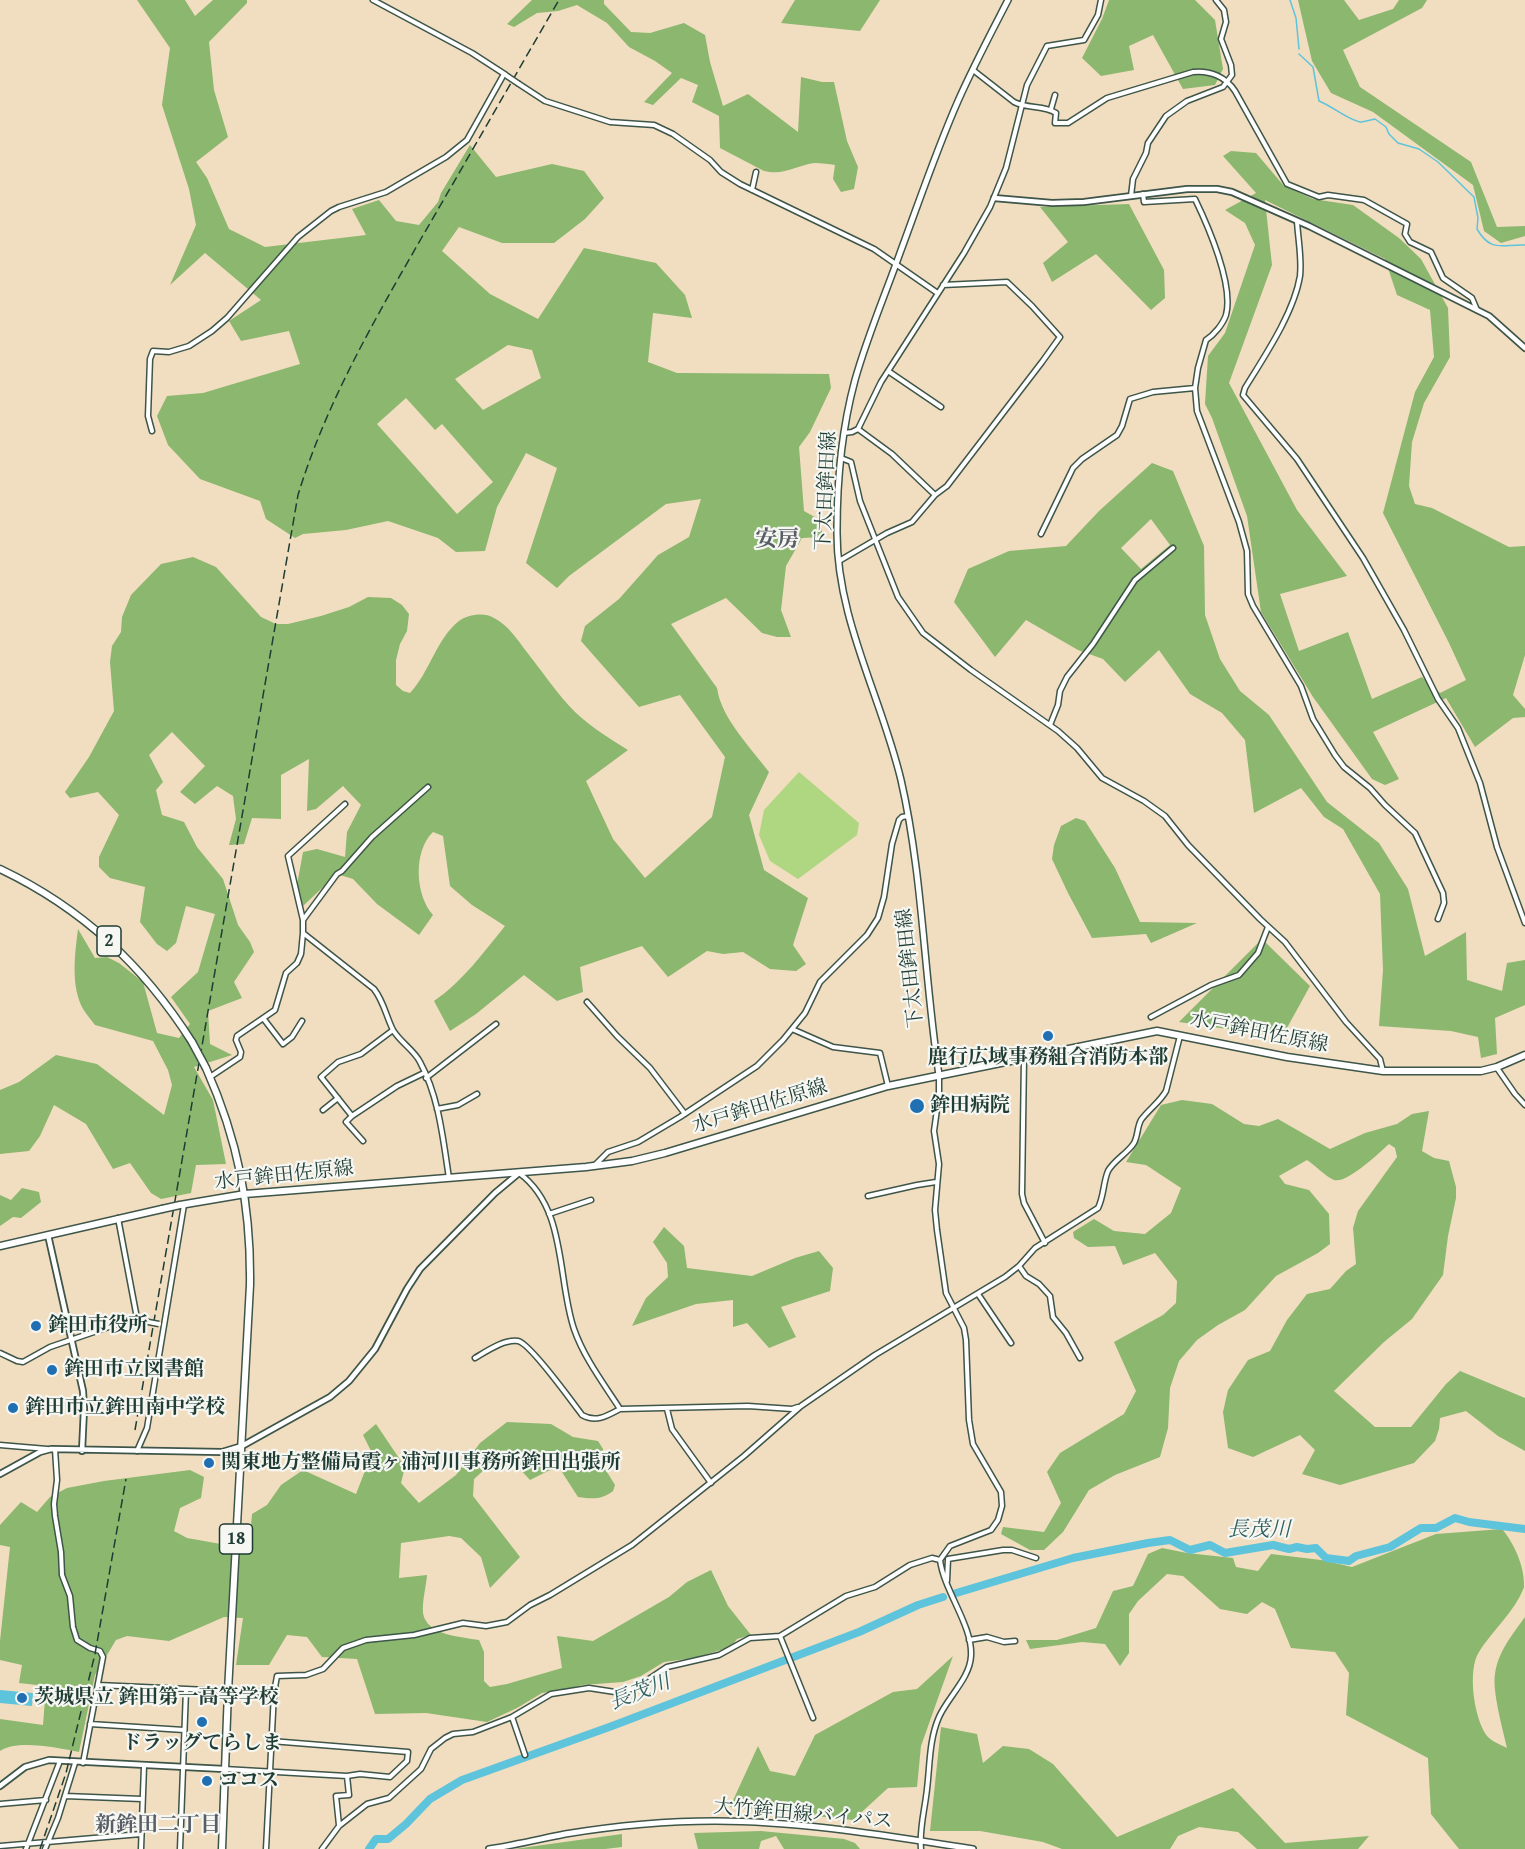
<!DOCTYPE html>
<meta charset="utf-8">
<style>
body{margin:0}
canvas{display:block;background:#f1ddbf}
</style>
<canvas width="1525" height="1849"></canvas>
<script>
const c = document.querySelector('canvas').getContext('2d');
c.lineJoin = 'round';
function paint(path, color) {
  c.fillStyle = color;
  c.fill(path, 'evenodd');
}
function trace(path, color, width, dash) {
  c.strokeStyle = color;
  c.lineWidth = width;
  c.lineCap = dash ? 'butt' : 'round';
  c.setLineDash(dash || []);
  c.stroke(path);
}
function label(font, color, halo, rows, align = 'center') {
  c.font = font + ' "Gentium Book Plus","Noto Serif JP",serif';
  c.lineWidth = 4.5;
  c.setLineDash([]);
  c.textBaseline = 'middle';
  c.strokeStyle = halo;
  c.fillStyle = color;
  for (const [text, x, y, turn = 0] of rows) {
    c.save();
    c.translate(x, y);
    c.rotate((+turn || 0) * Math.PI / 180);
    c.textAlign = isNaN(turn) ? turn : align;
    if (halo) c.strokeText(text, 0, 0);
    c.fillText(text, 0, 0);
    c.restore();
  }
}
paint(new Path2D(`
 M799,772L859,823L857,835L798,879L770,861L759,835L764,810Z`), '#afd681');
paint(new Path2D(`
 M137,0H185L195,16L213,0H247V3L209,42L214,90L228,137L196,162L207,178L229,229L265,247L366,235L352,209L379,200L396,221L419,225L438,202L441,193L470,145L496,177L552,164L584,171L604,198L585,219L554,243H502L459,227L442,251L490,294L538,319L584,248L656,263L685,295L692,318L653,313L648,362L677,373L829,374L831,388L810,432L799,447L804,511L822,521V537L802,538L786,566L781,610L791,637H777L762,633L726,598L671,624L717,688C721,718 751,748 769,772L749,815L764,870L808,898L793,945L806,964L796,971L770,969L743,952L723,954L707,951L668,977L642,946L580,967L583,992L557,1001L524,975L476,1014L450,1031L434,1001C463,981 483,953 505,926L472,905L450,886L443,836L433,832C413,851 415,895 433,915L419,935L377,904L353,879L337,874L303,906L297,885L303,852L317,849L345,857L347,832L361,805L343,786L316,809L307,811L309,759L281,775V819L252,818L244,844L229,845L236,819L233,796L217,786L195,804L180,792L205,766L172,732L149,755L163,782L156,790L162,815L184,822L197,847L223,879L238,925L250,942L254,952L234,982L242,998L208,1011L210,1044L232,1055L194,1067L213,1100L226,1164L196,1165L191,1193L161,1199L151,1193L130,1163L113,1169L86,1124L54,1105L40,1136L29,1151L0,1154V1090L19,1082L56,1055L97,1064L164,1115L172,1085L168,1070L153,1041L95,1025C90,1018 84,1012 81,1005C71,982 75,953 78,929L95,958L107,957L119,963L143,982L157,1033L179,1038L190,1024L171,997L198,972L215,914L186,906L176,943L167,951L157,944L140,922L145,887L110,878L99,867V857L119,815L98,792L70,798L65,792L89,757L114,711L110,662L112,646L121,632L122,617L131,595L161,564L193,557L216,567L261,617L276,624H288L321,616L349,607L368,597L391,598L402,605L409,614L407,631L400,644L396,660V685L403,691L410,693C430,672 436,639 459,621C468,614 485,612 494,618C508,625 517,639 526,651C542,671 557,694 575,712C591,727 610,739 628,750L586,781L613,839L645,878L712,817L725,757L680,695L639,707L581,641L585,626L619,599L658,555L689,537L701,499L666,504L569,576L557,588L526,563L557,468L526,453L497,507L485,551L456,552L438,538L388,521L346,530L303,534L295,538L266,519L260,501L200,479L168,445L157,416L167,396L203,393L300,364L289,331L241,341L229,321L261,300L205,253L170,285L196,225L189,189L162,105L170,48ZM508,345L532,350L541,378L483,410L455,379ZM406,398L435,430L442,424L493,482L457,514L377,424Z
 M532,0H604V4L631,32L650,33L684,23L705,35L710,62L723,106L748,94L798,132L801,77L822,82H834L847,141L858,167L854,189L841,192L833,179L835,165C829,164 822,163 815,163C796,165 785,176 764,171L720,148L719,116L692,102L698,85L681,78L653,105L644,102L672,73L655,61L629,47L607,23L577,5L558,11L537,13L514,27L507,24Z
 M795,0H880L860,31L781,23Z
 M1109,0H1195L1215,20L1223,69L1215,85L1183,89L1153,35L1129,46L1134,70L1101,76L1082,58L1102,19Z
 M1298,0H1344L1359,20L1393,9L1399,0H1427L1422,8L1343,50L1360,87L1471,162L1497,227L1525,226V236L1501,243L1484,231L1473,185L1373,112L1331,93L1312,61Z
 M1231,151L1256,153L1284,186L1313,199L1353,205L1399,238L1421,259L1448,308L1450,357L1424,403L1412,442L1409,486L1415,504L1432,508L1509,547L1525,546V655L1513,695L1525,709V717L1513,718L1475,747L1446,698L1373,732L1399,779L1385,785L1372,779L1313,697L1261,612L1247,516L1212,418L1205,404L1208,356L1225,333L1255,245L1245,223L1225,210L1256,193L1223,156ZM1265,200L1385,259L1397,295L1430,310L1434,357L1415,392L1383,513L1449,643L1466,680L1440,693L1422,677L1372,699L1348,632L1299,651L1280,594L1347,576L1297,510L1229,383L1272,265Z
 M1129,204L1164,270L1165,298L1151,310L1096,254L1052,282L1043,263L1068,242L1040,207Z
 M1152,463L1173,471L1204,546L1205,615L1220,659L1240,691L1269,715L1327,802L1379,843L1408,889L1425,956L1466,932L1467,980L1502,991L1507,963L1525,960V1005L1495,1018L1497,1054L1481,1058L1478,1037L1451,1031L1379,1026L1383,970L1380,894L1343,829L1324,817L1301,788L1254,813L1245,740L1222,713L1190,694L1159,650L1125,682L1103,659L1078,650L1026,620L995,657L954,602L968,569L1009,551L1066,546L1099,511ZM1151,519L1170,545L1141,569L1121,548Z
 M1076,818L1085,821L1115,868L1140,922L1197,923L1151,943L1146,934L1092,938L1068,893L1052,859L1054,845L1061,826Z
 M1262,939L1310,986L1282,1037L1179,1022Z
 M1182,1100L1212,1104L1244,1124L1259,1126L1278,1119L1330,1149L1365,1133L1397,1124L1412,1114L1429,1111L1422,1151L1434,1158L1449,1161L1456,1187V1198L1448,1236L1443,1275L1412,1319L1384,1342L1334,1391L1375,1427H1411L1446,1384L1460,1371L1525,1398V1451L1498,1436L1466,1411L1440,1418L1439,1429L1435,1441L1414,1463L1340,1485L1302,1474L1315,1450L1300,1435L1253,1457L1228,1448L1223,1412L1228,1390L1248,1360L1270,1351L1287,1320L1307,1294L1330,1289L1346,1271L1356,1264L1353,1228L1358,1211L1397,1157L1395,1148L1389,1144C1379,1153 1347,1184 1334,1180C1325,1176 1315,1165 1307,1160L1279,1176L1285,1184L1309,1190L1329,1214L1330,1244L1318,1253L1276,1276L1245,1310L1218,1325L1197,1340L1179,1361L1170,1388L1168,1428L1160,1457L1115,1475L1089,1490L1063,1532L1044,1550H1030L1001,1534L1003,1527L1044,1532L1061,1503L1047,1472L1060,1453L1124,1414L1136,1391L1114,1342L1163,1315L1176,1303L1177,1281L1155,1253L1123,1265L1115,1246L1088,1247L1074,1238L1073,1232L1094,1219L1114,1231L1145,1234L1171,1213L1181,1188L1146,1165L1126,1162L1161,1105Z
 M22,1188L39,1192L41,1202L21,1218L13,1217L0,1226V1195L11,1200Z
 M664,1227L684,1246L687,1268L752,1276L795,1258L819,1251L833,1268L830,1291L781,1307L796,1337L769,1348L747,1323L733,1327V1300L696,1304L632,1326L646,1298L668,1277L667,1263L653,1242Z
 M507,1422L551,1424L573,1437L598,1441L603,1449L602,1464L615,1485L613,1491C601,1500 593,1499 578,1497L558,1466L530,1480L504,1452L474,1479L473,1496L520,1557L490,1588L481,1557L461,1538L449,1536L401,1543L399,1578L427,1575C426,1587 422,1601 423,1613C426,1635 461,1637 479,1640L484,1652V1681L490,1687L507,1684L562,1668L557,1636L593,1641L669,1597L687,1582L711,1570L728,1606L751,1635L737,1639L731,1647L694,1658L664,1662L641,1676L623,1682L582,1685L568,1689L542,1693L517,1708L487,1722L426,1713L375,1714L357,1659L322,1657L307,1637L287,1635L269,1665H236L243,1618L224,1617L169,1641L127,1636L116,1640L95,1675L79,1752C59,1748 17,1739 0,1751V1719L43,1725L46,1686L19,1683L22,1665L0,1660V1641L10,1547L0,1545V1525L21,1502L37,1512L50,1497L67,1488L104,1481L190,1470L204,1477L201,1498L180,1508L174,1531L187,1538L249,1549L252,1514L267,1505L281,1485L303,1470L356,1494L372,1453L363,1435L376,1424L405,1467L401,1483L419,1503L456,1475L480,1443Z
 M1502,1529C1514,1543 1525,1567 1524,1587C1516,1610 1492,1631 1479,1652C1467,1670 1474,1719 1487,1736C1491,1741 1501,1745 1507,1748C1503,1730 1492,1691 1495,1674C1498,1652 1512,1635 1525,1617V1849H1459L1431,1814L1428,1758L1346,1715L1349,1673L1335,1652L1291,1648L1275,1609L1262,1602L1247,1614L1220,1609L1183,1576L1167,1574L1138,1601L1129,1614V1653L1120,1666L1105,1644L1082,1642L1030,1649L1026,1640H1057L1096,1628L1113,1591L1133,1586L1148,1554L1162,1548L1187,1553L1233,1558L1236,1567L1258,1571L1271,1554L1321,1560L1352,1567L1436,1534Z
 M953,1656L921,1746L917,1787L888,1788L853,1820L730,1807L758,1746L770,1771L795,1776L815,1735L893,1692L917,1689Z
 M941,1727L977,1734L983,1763L1003,1746L1029,1749L1053,1764L1117,1837L1233,1788L1285,1843L1369,1836L1358,1849H1257L1238,1832L1199,1827L1178,1836L1170,1849H1062L1043,1842L980,1831H930Z
 M761,1831L844,1839L855,1843L860,1849H784L776,1836L761,1841L759,1849H698L694,1833Z
 M622,1834V1847L605,1849H514Z`), '#8bb76f');
paint(new Path2D(`
 M0,1690L33,1693L32,1706L0,1703Z`), '#5ec4dc');
trace(new Path2D(`
 M1290,0L1296,18L1299,49
 M1299,54L1313,67L1319,101C1332,106 1348,120 1360,122C1364,122 1370,120 1375,119L1386,127L1389,134L1398,143L1419,149L1438,162L1474,197L1478,218L1477,229C1491,253 1502,244 1525,245`), '#5ec4dc', 1.5);
trace(new Path2D(`
 M953,1594L1073,1558L1148,1543L1170,1540L1190,1550L1210,1545L1225,1553L1273,1545L1289,1549L1297,1547L1307,1549L1316,1548L1326,1558L1349,1561L1356,1556L1390,1547L1421,1528H1436L1455,1518L1469,1522L1525,1529
 M369,1849L376,1839H388L406,1824L430,1799L462,1780L612,1726L859,1632L918,1605L943,1597`), '#5ec4dc', 8);
const minor = new Path2D(`
 M373,0L472,53L506,75
 M973,70L1014,102C1028,109 1044,105 1056,113L1055,123H1068L1107,98L1193,72C1210,70 1226,77 1235,91L1287,184L1319,197L1328,195L1364,200L1407,224L1405,234L1410,242L1431,252L1443,278L1472,298L1477,310
 M519,84L545,101L610,122L654,125L673,134L710,160L721,172L740,184L874,249L936,292
 M1051,109L1055,95
 M752,190L756,172
 M1143,194L1144,202L1195,199C1208,226 1234,285 1226,315C1223,324 1214,335 1206,340L1198,368L1195,388L1197,411L1239,522L1247,551L1248,594L1253,606L1301,686L1313,719L1335,755L1344,767L1370,788L1385,805L1415,833L1443,893L1444,903L1438,919
 M1131,196L1133,179L1146,153L1148,143L1166,116L1187,101L1223,87L1232,75L1231,65L1221,39L1226,22L1224,10L1216,0
 M1297,221C1298,239 1302,258 1300,276C1294,313 1264,357 1245,388L1243,395L1297,459L1363,558L1404,630L1438,699L1458,728L1480,783L1497,847L1525,923
 M888,371L941,407
 M858,429L892,454L935,495
 M152,431L148,416L150,359L153,351L169,352L189,346L212,331L227,318L298,237L331,211L339,207L386,192L446,157L467,140L504,74
 M844,433L852,432L858,429L881,382L964,253L990,207L1006,168L1027,85L1047,46L1084,40L1098,15L1101,0
 M841,458L851,462L860,501L898,597L923,633L971,670L1058,731L1077,748L1102,778L1144,801L1165,816L1188,845L1260,919L1285,942L1346,1022L1380,1059L1383,1071
 M1041,534L1073,468L1082,459L1117,435L1122,426L1130,399L1153,392L1195,388
 M839,561L887,533L912,522L935,495L947,486L1042,362L1060,337L1032,306L1007,282L943,285
 M1050,725L1058,705L1060,691L1067,677L1093,644L1135,580L1173,548
 M428,787L372,837L342,871L337,874L303,920V933L374,989C384,1002 386,1016 393,1030C400,1042 414,1050 420,1062C439,1097 443,1139 449,1178
 M303,920L288,856L345,804
 M587,1002L617,1036L650,1068L685,1114
 M1151,1017L1211,985L1239,975L1258,953L1268,927
 M263,1018L283,1044L292,1037L302,1021
 M792,1029L833,1047L880,1053L888,1086
 M393,1030L361,1054L338,1062L321,1077L352,1116L397,1086L424,1073
 M1024,1058L1022,1194L1024,1203L1045,1243
 M1497,1068L1515,1094L1525,1105
 M210,1077L240,1057L241,1052L236,1040L237,1036L275,1010L286,973L297,963L301,954L303,933
 M426,1078L496,1024
 M437,1109L458,1105L477,1094
 M323,1110L338,1098
 M352,1116L346,1122L363,1141
 M595,1165L608,1152L638,1142L680,1117L757,1066L783,1040L805,1013L820,982L867,935L878,918L884,897L892,844L899,820L902,817L908,816
 M519,1173C567,1208 557,1279 574,1329C584,1358 604,1384 620,1409
 M868,1196L917,1185L936,1182
 M549,1214L591,1200
 M1019,1266L1026,1276L1039,1284L1050,1296L1053,1317L1066,1333L1080,1358
 M978,1294L1011,1343
 M0,1353L17,1361L23,1362L50,1347L135,1318L136,1313L118,1218
 M475,1358C487,1351 504,1339 518,1341C530,1343 573,1403 582,1415C596,1423 607,1416 620,1409L748,1406L792,1409L798,1407
 M667,1409L672,1429L711,1483
 M0,1445L47,1449
 M55,1449L57,1480L54,1504L55,1516L61,1552L62,1575L70,1596L73,1627L77,1640L90,1648L100,1651L103,1657L83,1763
 M137,1451L147,1428L184,1205
 M947,1581L948,1559L1003,1550H1012L1036,1558
 M780,1636L813,1718
 M969,1640L987,1637L1004,1642L1015,1641
 M98,1685L274,1693L266,1849
 M274,1693L277,1676L306,1675L323,1669L343,1648L366,1640L414,1635L463,1623L486,1626L507,1622L530,1605L550,1595L632,1545L744,1456L801,1406L875,1355L1005,1277L1019,1266L1035,1248L1098,1208C1104,1196 1103,1183 1108,1171C1114,1160 1128,1153 1134,1143C1138,1136 1137,1127 1141,1120C1149,1109 1160,1102 1166,1091L1180,1036
 M512,1717L525,1755
 M90,1724L184,1730
 M271,1741L408,1752L407,1761L390,1777L360,1774L347,1776
 M224,1769L347,1776L349,1795L336,1796L339,1825
 M65,1796L142,1799
 M0,1804L46,1800
 M0,1846L141,1834
 M26,1849L60,1761
 M45,1849L58,1818L75,1763
 M141,1849L144,1766
 M180,1849L186,1690
 M322,1849L339,1826L367,1804L389,1798L421,1769L431,1749L445,1738L453,1734L473,1732L512,1717L551,1694L589,1688L615,1692L628,1690L637,1687L667,1667L719,1655L750,1638L780,1636L846,1596L875,1587L910,1565L932,1558L940,1560
 M921,1849C919,1829 925,1809 927,1789C930,1765 929,1740 939,1717C948,1697 970,1678 971,1656C973,1626 944,1591 940,1560L950,1546L991,1530L998,1520L1002,1506L1001,1492L973,1444L969,1420L966,1340L964,1328L946,1293L937,1230L935,1210L939,1164L934,1131L939,1095V1075`);
const tertiary = new Path2D(`
 M994,198L1052,203L1084,202L1187,189H1217L1232,192L1309,226L1489,316L1525,348
 M48,1235L83,1391L84,1409L82,1451
 M0,1474L40,1452L51,1449L222,1452L242,1446L330,1397L349,1381L375,1349L407,1289L420,1269L495,1193L519,1173
 M0,1786L25,1767L49,1760L224,1769`);
const secondary = new Path2D(`
 M939,1075C924,977 923,876 901,780C881,696 836,618 837,530C837,481 842,428 855,380C867,337 885,295 900,253C919,202 936,151 958,101C973,67 991,33 1008,0
 M489,1849C515,1845 540,1839 565,1834C614,1826 665,1821 715,1821C801,1821 888,1836 973,1849`);
const primary = new Path2D(`
 M0,869C82,908 143,965 192,1042
 M206,1068C238,1140 251,1206 250,1285L228,1691L222,1849
 M180,1205L245,1194L586,1167L632,1161L665,1153L888,1086L1157,1031L1287,1057L1383,1071H1481L1497,1067L1525,1055
 M0,1246L162,1209`);
trace(minor, '#3e5549', 7);
trace(tertiary, '#3e5549', 8);
trace(secondary, '#3e5549', 8);
trace(primary, '#3e5549', 9);
trace(minor, '#fff', 4);
trace(tertiary, '#fff', 4.5);
trace(secondary, '#fff', 5);
trace(primary, '#fff', 6);
trace(new Path2D(`
 M135,1430L298,495C326,403 374,321 422,237C468,158 513,79 559,0
 M40,1849L66,1773L95,1654L126,1479`), '#1f3d34', 1.5, [9, 4.5]);
const minorBridge = new Path2D(`
 M507,76L519,84
 M143,1321L159,1324`);
const primaryBridge = new Path2D(`
 M192,1042L206,1068
 M162,1209L180,1205`);
trace(minorBridge, '#3e5549', 7, []);
trace(primaryBridge, '#3e5549', 9, []);
trace(minorBridge, '#fff', 4);
trace(primaryBridge, '#fff', 6);
for (const [x, y, r, color] of [
 [1048,1036,6,"#1f6fb2"],
 [917,1106,8,"#1f6fb2"],
 [36,1326,6,"#1f6fb2"],
 [52,1370,6,"#1f6fb2"],
 [13,1408,6,"#1f6fb2"],
 [209,1463,6,"#1f6fb2"],
 [22,1698,6,"#1f6fb2"],
 [202,1722,6,"#1f6fb2"],
 [207,1781,6,"#1f6fb2"]
]) {
  const dot = new Path2D();
  dot.arc(x, y, r, 0, 2 * Math.PI);
  c.fillStyle = color;
  c.fill(dot);
  trace(dot, '#f6f6f2', 2);
}
for (const [x, y, w] of [
 [109,941,24],
 [236,1539,33]
]) {
  const box = new Path2D();
  box.roundRect(x - w / 2, y - 15, w, 30, 4.5);
  c.fillStyle = '#f6f6f2';
  c.fill(box);
  trace(box, '#1f3d34', 1.5);
}
label('bold 18px', '#1f3d34', null, [
 ["2",109,941],
 ["18",236,1539]
]);
label('20px', '#1f3d34', '#f6f6f2', [
 ["下太田鉾田線",827,491,-87],
 ["下太田鉾田線",911,968,-96],
 ["水戸鉾田佐原線",1259,1033,11],
 ["水戸鉾田佐原線",760,1107,-17],
 ["水戸鉾田佐原線",284,1176,-6],
 ["大竹鉾田線バイパス",803,1815,5]
]);
label('bold 20px', '#1f3d34', '#f6f6f2', [
 ["鹿行広域事務組合消防本部",1048,1058,"center"],
 ["鉾田病院",930,1106],
 ["鉾田市役所",48,1326],
 ["鉾田市立図書館",64,1370],
 ["鉾田市立鉾田南中学校",25,1408],
 ["関東地方整備局霞ヶ浦河川事務所鉾田出張所",221,1463],
 ["茨城県立 鉾田第一高等学校",34,1698],
 ["ドラッグてらしま",202,1744,"center"],
 ["ココス",219,1781]
], 'left');
label('italic 21px', '#2f5f5e', '#f6f6f2', [
 ["長茂川",1259,1531],
 ["長茂川",640,1693,-21]
]);
label('bold 21px', '#575e65', '#f6f6f2', [
 ["新鉾田二丁目",158,1826]
]);
label('bold 22px', '#575e65', '#f6f6f2', [
 ["安房",777,540]
]);
</script>
